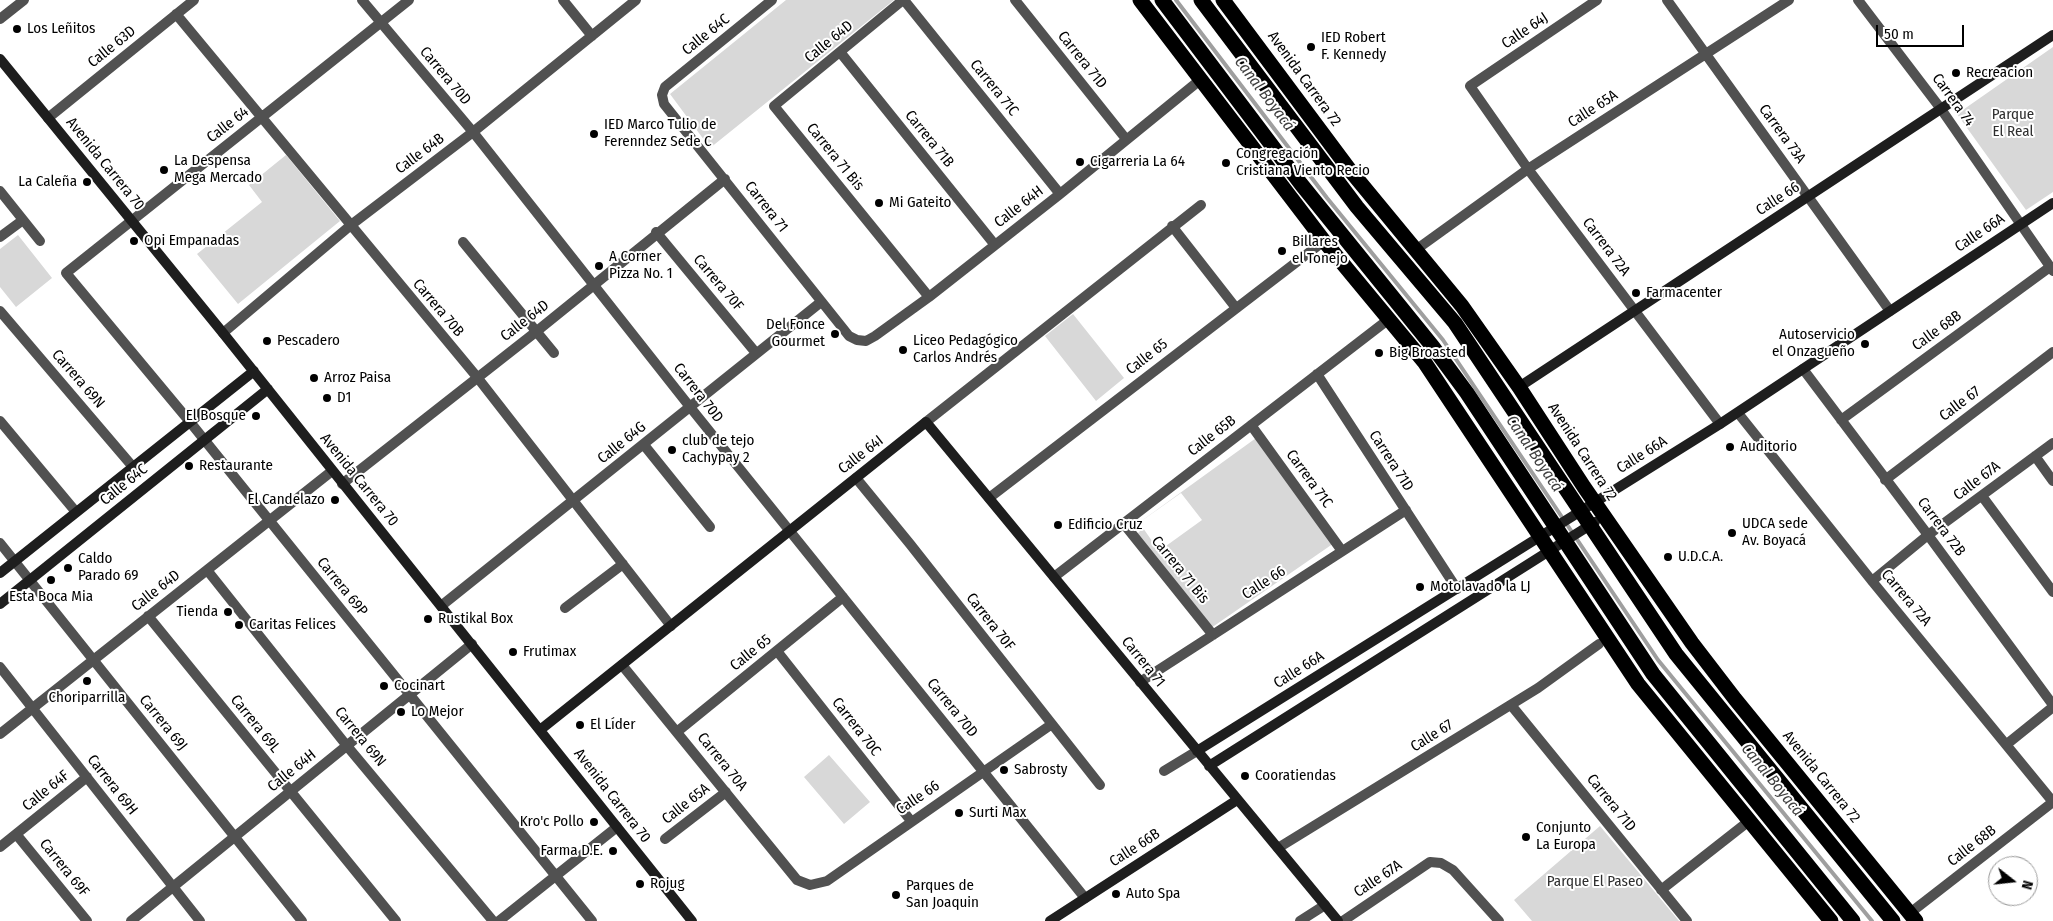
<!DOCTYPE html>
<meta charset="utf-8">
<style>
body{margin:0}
#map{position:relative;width:2053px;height:921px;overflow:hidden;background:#fff;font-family:"Fira Sans Condensed",sans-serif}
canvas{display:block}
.north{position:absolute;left:1988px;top:856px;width:50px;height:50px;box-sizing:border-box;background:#fff;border:1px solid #999;border-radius:50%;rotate:106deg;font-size:14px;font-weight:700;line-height:20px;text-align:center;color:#000}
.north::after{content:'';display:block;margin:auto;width:18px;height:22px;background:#000;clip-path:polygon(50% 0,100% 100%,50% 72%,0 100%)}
.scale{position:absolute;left:1876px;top:25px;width:88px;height:22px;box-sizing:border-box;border:2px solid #000;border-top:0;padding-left:6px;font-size:15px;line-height:18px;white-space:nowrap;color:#000;-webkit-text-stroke:4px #fff;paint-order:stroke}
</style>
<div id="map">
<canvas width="2053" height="921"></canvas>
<div class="north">N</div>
<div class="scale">50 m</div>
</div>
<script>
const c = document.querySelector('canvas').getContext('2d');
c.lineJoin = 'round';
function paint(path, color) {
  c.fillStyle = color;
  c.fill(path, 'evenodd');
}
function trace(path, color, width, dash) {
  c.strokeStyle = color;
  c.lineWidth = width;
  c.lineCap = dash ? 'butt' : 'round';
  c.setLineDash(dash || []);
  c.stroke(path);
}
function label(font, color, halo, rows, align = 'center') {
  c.font = font + ' "Fira Sans Condensed",sans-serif';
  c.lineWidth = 4;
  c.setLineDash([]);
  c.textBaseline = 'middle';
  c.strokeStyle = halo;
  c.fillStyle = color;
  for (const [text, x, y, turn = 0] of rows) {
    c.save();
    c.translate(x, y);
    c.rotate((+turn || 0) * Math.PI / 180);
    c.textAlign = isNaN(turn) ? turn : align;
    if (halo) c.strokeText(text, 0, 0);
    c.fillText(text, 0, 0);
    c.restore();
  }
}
paint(new Path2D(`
 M786,0H894L710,148L670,94Z
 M2053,47V192L2026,210L1957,114Z
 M286,155L340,221L238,304L197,254L262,202L249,185Z
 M18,235L52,278L16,307L0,287V249Z
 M1073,314L1124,378L1096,401L1045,336Z
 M1263,433L1337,541L1211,628L1136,535L1143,528L1159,551L1202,520L1181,493L1133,527Z
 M829,755L870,802L844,824L804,777Z
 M1600,826L1679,921H1532L1514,900Z`), '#d8d8d8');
trace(new Path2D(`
 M1176,0L1327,198L1443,340L1658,660L1872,921`), '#9f9f9f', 4);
trace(new Path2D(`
 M362,0L473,132L690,407L1085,898
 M409,0L66,273L190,422L592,921
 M563,0L592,36
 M772,0L665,87L662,95L664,104L849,336L857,340L866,341L875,336L929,297L1060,194L1200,80
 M903,0L774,106L929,297
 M904,0L1060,194
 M1015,0L1126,139
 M1597,0L1470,86L1528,169L1720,424
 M1667,0L1890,311
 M1858,0L1941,109L2053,271
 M176,14L477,377L671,626
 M0,19L24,0
 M840,52L995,245
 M48,118L194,0
 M0,191L40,241
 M1172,226L1236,308
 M656,232L756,353
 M0,237L23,220
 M463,242L554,353
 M1417,249L1528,169L1789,0
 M0,311L133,467
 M223,333L351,225L473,132L636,0
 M1803,369L1928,535L2053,705
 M1317,374L1457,589
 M1738,413L1872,581L2053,802
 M1841,420L2050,267
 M0,421L76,512
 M926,422L1201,205
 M1251,425L1342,551
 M644,445L710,527
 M2035,456L2053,481
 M856,478L910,544L1100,785
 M1885,480L2053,352
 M342,484L537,331L725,179
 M1982,496L2053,592
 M989,498L1324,241
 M1124,524L1213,635
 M0,543L302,921
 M207,570L347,746L493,921
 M1054,577L1389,319
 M1872,581L1928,535L2053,443
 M441,606L821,302
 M565,608L623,564
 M148,616L396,921
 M777,651L911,821
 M622,665L797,880L810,885L827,881L1052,724
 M0,667L200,921
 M1140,682L1406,510
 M1511,705L1687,921
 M678,731L843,597
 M0,734L332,471
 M2007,744L2053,707
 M1164,771L1197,751
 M16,834L87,921
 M665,839L726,792
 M0,847L87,777
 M1278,848L1538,688L1599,644
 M1661,890L1749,821
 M1910,913L2053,802
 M131,921L472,644
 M499,921L617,827
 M1300,921L1325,905
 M1343,921L1430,862L1441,863L1453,870L1499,921`), '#515151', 10);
trace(new Path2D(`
 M0,59L223,333L692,921
 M1519,387L2053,35
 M0,573L254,371
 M0,604L268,389
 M540,730L926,422L1338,921
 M1197,751L1720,424L2053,203
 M1209,766L1595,522
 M1050,921L1237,800`), '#1e1e1e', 10);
trace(new Path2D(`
 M1140,0L1324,241L1425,363L1638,684L1831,921
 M1162,0L1301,184L1433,347L1467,393L1653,674L1853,921
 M1201,0L1357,207L1455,323L1676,654L1893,921
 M1223,0L1349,169L1462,306L1519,387L1584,487L1692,643L1735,699L1916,921`), '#000', 15);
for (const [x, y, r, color] of [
 [17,29,5,"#000"],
 [1311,47,5,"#000"],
 [1956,73,5,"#000"],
 [594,134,5,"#000"],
 [1080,162,5,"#000"],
 [1226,163,5,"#000"],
 [164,170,5,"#000"],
 [87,182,5,"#000"],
 [879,203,5,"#000"],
 [134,241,5,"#000"],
 [1282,251,5,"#000"],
 [599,266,5,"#000"],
 [1636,293,5,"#000"],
 [835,334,5,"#000"],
 [267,341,5,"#000"],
 [1865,344,5,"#000"],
 [903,350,5,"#000"],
 [1379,353,5,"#000"],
 [314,378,5,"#000"],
 [327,398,5,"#000"],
 [256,416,5,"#000"],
 [1730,447,5,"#000"],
 [672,450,5,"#000"],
 [189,466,5,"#000"],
 [335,500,5,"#000"],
 [1058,525,5,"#000"],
 [1732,533,5,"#000"],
 [1668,557,5,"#000"],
 [68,568,5,"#000"],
 [51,580,5,"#000"],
 [1420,587,5,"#000"],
 [228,612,5,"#000"],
 [428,619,5,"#000"],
 [239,625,5,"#000"],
 [513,652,5,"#000"],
 [87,681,5,"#000"],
 [384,686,5,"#000"],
 [401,712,5,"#000"],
 [580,725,5,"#000"],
 [1004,770,5,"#000"],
 [1245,776,5,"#000"],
 [959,813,5,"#000"],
 [594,822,5,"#000"],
 [1526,837,5,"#000"],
 [613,851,5,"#000"],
 [640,884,5,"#000"],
 [1116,894,5,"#000"],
 [896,895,5,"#000"]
]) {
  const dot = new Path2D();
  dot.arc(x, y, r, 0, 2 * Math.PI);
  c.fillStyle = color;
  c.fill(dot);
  trace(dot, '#fff', 2);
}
label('15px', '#000', '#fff', [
 ["Los Leñitos",27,29],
 ["IED Robert",1321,38],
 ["F. Kennedy",1321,55],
 ["Recreacion",1966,73],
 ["IED Marco Tulio de",604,125],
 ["Ferenndez Sede C",604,142],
 ["Congregación",1236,154],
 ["Cristiana Viento Recio",1236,171],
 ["La Despensa",174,161],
 ["Mega Mercado",174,178],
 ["Cigarreria La 64",1090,162],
 ["La Caleña",77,182,"right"],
 ["Mi Gateito",889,203],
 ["Opi Empanadas",144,241],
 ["Billares",1292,242],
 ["el Tonejo",1292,259],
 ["A Corner",609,257],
 ["Pizza No. 1",609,274],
 ["Farmacenter",1646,293],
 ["Del Fonce",825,325,"right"],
 ["Gourmet",825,342,"right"],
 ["Autoservicio",1855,335,"right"],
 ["el Onzagueño",1855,352,"right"],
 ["Pescadero",277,341],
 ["Liceo Pedagógico",913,341],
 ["Carlos Andrés",913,358],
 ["Big Broasted",1389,353],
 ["Arroz Paisa",324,378],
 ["D1",337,398],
 ["El Bosque",246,416,"right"],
 ["club de tejo",682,441],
 ["Cachypay 2",682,458],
 ["Auditorio",1740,447],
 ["Restaurante",199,466],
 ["El Candelazo",325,500,"right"],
 ["UDCA sede",1742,524],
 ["Av. Boyacá",1742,541],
 ["Edificio Cruz",1068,525],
 ["U.D.C.A.",1678,557],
 ["Caldo",78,559],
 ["Parado 69",78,576],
 ["Motolavado la LJ",1430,587],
 ["Esta Boca Mia",51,597,"center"],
 ["Tienda",218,612,"right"],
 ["Rustikal Box",438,619],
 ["Caritas Felices",249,625],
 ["Frutimax",523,652],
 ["Cocinart",394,686],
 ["Choriparrilla",87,698,"center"],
 ["Lo Mejor",411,712],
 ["El Líder",590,725],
 ["Sabrosty",1014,770],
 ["Cooratiendas",1255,776],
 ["Surti Max",969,813],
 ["Kro'c Pollo",584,822,"right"],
 ["Conjunto",1536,828],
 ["La Europa",1536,845],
 ["Farma D.E.",603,851,"right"],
 ["Rojug",650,884],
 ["Parques de",906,886],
 ["San Joaquin",906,903],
 ["Auto Spa",1126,894]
], 'left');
label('15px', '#000', '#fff', [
 ["Calle 64J",1525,31,-34],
 ["Calle 64C",706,35,-39],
 ["Calle 64D",829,42,-39],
 ["Calle 63D",112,47,-39],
 ["Carrera 71D",1082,60,51],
 ["Carrera 70D",445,76,50],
 ["Avenida Carrera 72",1304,79,54],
 ["Carrera 71C",994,88,51],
 ["Carrera 74",1953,100,54],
 ["Calle 65A",1593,109,-33],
 ["Calle 64",228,125,-38],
 ["Carrera 73A",1782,134,54],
 ["Carrera 71B",929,139,51],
 ["Calle 64B",420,154,-37],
 ["Carrera 71 Bis",835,157,51],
 ["Avenida Carrera 70",105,164,51],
 ["Calle 66",1778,199,-33],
 ["Carrera 71",766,207,52],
 ["Calle 64H",1019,207,-38],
 ["Calle 66A",1980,233,-34],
 ["Carrera 72A",1606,247,53],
 ["Carrera 70F",718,283,50],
 ["Carrera 70B",438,308,50],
 ["Calle 64D",525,321,-38],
 ["Calle 68B",1937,331,-36],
 ["Calle 65",1147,357,-38],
 ["Carrera 69N",78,379,49],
 ["Carrera 70D",698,393,52],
 ["Calle 67",1960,404,-37],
 ["Calle 65B",1212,436,-38],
 ["Calle 64G",622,443,-39],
 ["Avenida Carrera 72",1582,452,57],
 ["Calle 64I",861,455,-38],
 ["Calle 66A",1642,455,-32],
 ["Carrera 71D",1391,461,57],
 ["Carrera 71C",1309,479,54],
 ["Avenida Carrera 70",359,480,51],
 ["Calle 67A",1977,481,-37],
 ["Calle 64C",124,485,-39],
 ["Carrera 72B",1941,527,53],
 ["Carrera 71 Bis",1180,570,51],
 ["Calle 66",1264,583,-33],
 ["Carrera 69P",342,587,51],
 ["Calle 64D",156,591,-38],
 ["Carrera 72A",1906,598,50],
 ["Carrera 70F",990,622,52],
 ["Calle 65",751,653,-39],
 ["Carrera 71",1143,662,51],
 ["Calle 66A",1299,670,-32],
 ["Carrera 70D",952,708,51],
 ["Carrera 69J",163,723,51],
 ["Carrera 69L",255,724,51],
 ["Carrera 70C",856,727,52],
 ["Calle 67",1432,736,-32],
 ["Carrera 69N",360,737,51],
 ["Carrera 70A",722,762,51],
 ["Calle 64H",292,771,-39],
 ["Avenida Carrera 72",1821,777,51],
 ["Carrera 69H",112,785,52],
 ["Calle 64F",46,791,-39],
 ["Avenida Carrera 70",612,796,52],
 ["Calle 66",918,798,-34],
 ["Carrera 71D",1611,803,51],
 ["Calle 65A",686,804,-38],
 ["Calle 68B",1972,846,-38],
 ["Calle 66B",1135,848,-33],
 ["Carrera 69F",64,868,51],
 ["Calle 67A",1378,879,-34]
]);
label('15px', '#2f2f2f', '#fff', [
 ["Parque",2013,115],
 ["El Real",2013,132],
 ["Parque El Paseo",1595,882]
]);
label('italic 16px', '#404040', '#fff', [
 ["Canal Boyacá",1264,94,53],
 ["Canal Boyacá",1534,454,56],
 ["Canal Boyacá",1772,780,51]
]);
</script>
